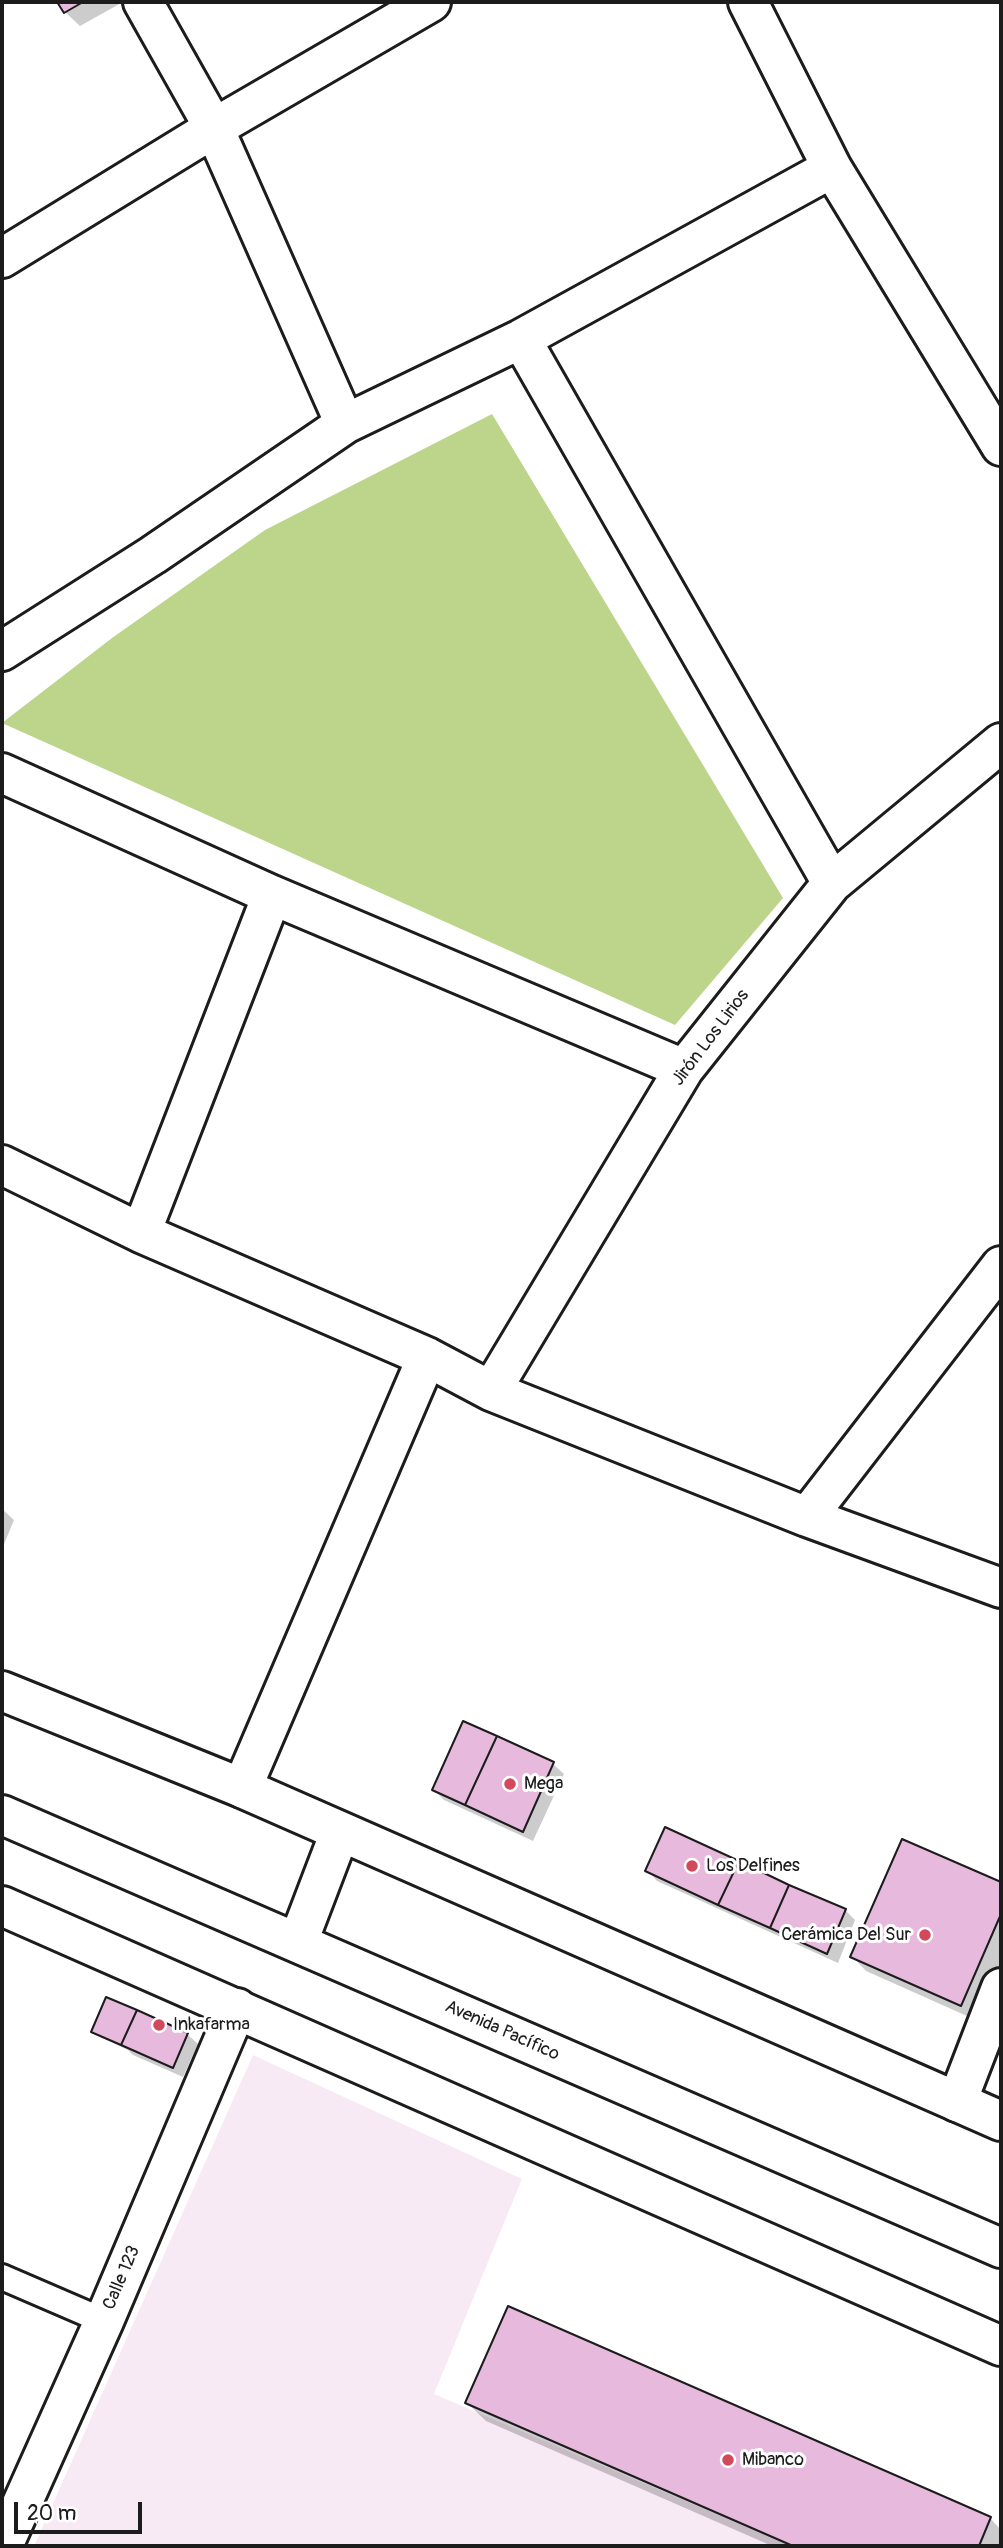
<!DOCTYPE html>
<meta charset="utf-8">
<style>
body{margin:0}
#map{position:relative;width:1003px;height:2548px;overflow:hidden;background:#fff;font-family:Pangolin,sans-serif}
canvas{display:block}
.frame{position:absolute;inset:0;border:4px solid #1c1c1c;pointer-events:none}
.scale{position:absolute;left:14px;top:2502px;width:128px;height:32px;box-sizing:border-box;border:4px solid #1c1c1c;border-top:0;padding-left:9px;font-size:21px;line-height:24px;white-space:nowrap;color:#1c1c1c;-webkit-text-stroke:5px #fff;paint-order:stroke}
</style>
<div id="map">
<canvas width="1003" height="2548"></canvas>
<div class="frame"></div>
<div class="scale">20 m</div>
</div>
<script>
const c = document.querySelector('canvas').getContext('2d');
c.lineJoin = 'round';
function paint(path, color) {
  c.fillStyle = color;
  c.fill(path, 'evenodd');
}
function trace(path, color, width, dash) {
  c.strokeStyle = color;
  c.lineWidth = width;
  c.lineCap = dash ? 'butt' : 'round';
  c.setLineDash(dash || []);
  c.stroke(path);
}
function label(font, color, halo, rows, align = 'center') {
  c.font = font + ' Pangolin,sans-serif';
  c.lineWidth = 6;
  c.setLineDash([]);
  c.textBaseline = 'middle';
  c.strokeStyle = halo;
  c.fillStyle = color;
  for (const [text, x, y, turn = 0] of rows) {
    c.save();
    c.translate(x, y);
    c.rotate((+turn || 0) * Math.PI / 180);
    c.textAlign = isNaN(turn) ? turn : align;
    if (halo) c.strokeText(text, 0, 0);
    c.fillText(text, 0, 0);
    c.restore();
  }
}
paint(new Path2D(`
 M253,2055L522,2179L434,2394L791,2546H34Z`), '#f8eaf5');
paint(new Path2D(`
 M492,414L783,898L675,1025L2,723L112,638L265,530Z`), '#bcd58b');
paint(new Path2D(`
 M59,2H123L80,26L65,12Z
 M2,1509L14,1520L2,1549Z
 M464,1723L553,1764L564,1774L533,1841L444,1800L434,1790Z
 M666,1829L845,1910L855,1920L838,1963L657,1881L647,1870Z
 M903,1841L1001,1884V1962L976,2020L866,1971L852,1956Z
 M136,2012L187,2034L198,2044L183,2077L133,2055L128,2050L98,2036L93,2032Z
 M467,2403L990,2518L1001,2530V2546H772L486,2421Z`), '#0003');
const building = new Path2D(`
 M57,2H83L64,13Z
 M463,1721L497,1736L465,1805L432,1790Z
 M497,1736L554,1762L523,1832L465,1805Z
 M665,1827L739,1861L718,1905L645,1871Z
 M902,1839L1001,1882V1914L961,2006L850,1957Z
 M739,1861L789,1885L770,1928L718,1905Z
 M789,1885L846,1909L827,1954L770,1928Z
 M106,1997L137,2010L121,2045L91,2032Z
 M137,2010L188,2033L173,2068L121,2045Z
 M508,2306L991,2517L979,2546H793L465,2403Z`);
paint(building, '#e7b9dd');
trace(building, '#1c1c1c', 2);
const service = new Path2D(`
 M2,2277L104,2321`);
const minor = new Path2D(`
 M143,2L214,128L345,424
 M748,2L832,168L1001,446
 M2,258L214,128L431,2
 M521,339L832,883
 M2,651L153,555L345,424L521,339L832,168
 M2,773L272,895L684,1069
 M2,1165L141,1233L427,1357L491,1391L807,1517L1001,1588
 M141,1233L272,895
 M491,1391L684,1069L832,883L1001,743
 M807,1517L1001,1266
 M242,1788L427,1357
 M957,2102L1001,1988
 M3,2546L104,2321L237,2008`);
const tertiary = new Path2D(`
 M2,1906L1001,2346`);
const primary = new Path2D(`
 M2,1691L242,1788L1001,2121
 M2,1815L1001,2248
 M298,1942L340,1832`);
trace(service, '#1c1c1c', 30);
trace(minor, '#1c1c1c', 44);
trace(tertiary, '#1c1c1c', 44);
trace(primary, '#1c1c1c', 44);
trace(service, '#fff', 24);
trace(minor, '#fff', 38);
trace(tertiary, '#fff', 38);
trace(primary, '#fff', 38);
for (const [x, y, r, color] of [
 [510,1784,7,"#d1495b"],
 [692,1866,7,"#d1495b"],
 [925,1935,7,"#d1495b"],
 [159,2025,7,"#d1495b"],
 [728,2460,7,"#d1495b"]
]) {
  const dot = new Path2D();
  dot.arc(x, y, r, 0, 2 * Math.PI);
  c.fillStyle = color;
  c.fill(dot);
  trace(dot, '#fff', 2.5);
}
label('18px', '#1c1c1c', '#fff', [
 ["Jirón Los Lirios",711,1038,-53],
 ["Avenida Pacífico",502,2031,24],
 ["Calle 123",122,2278,-67]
]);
label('18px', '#1c1c1c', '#fff', [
 ["Mega",524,1784],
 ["Los Delfines",706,1866],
 ["Cerámica Del Sur",911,1935,"right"],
 ["Inkafarma",173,2025],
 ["Mibanco",742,2460]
], 'left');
</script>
